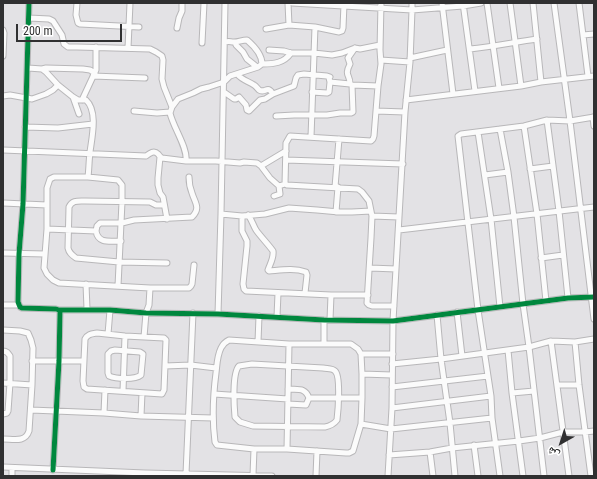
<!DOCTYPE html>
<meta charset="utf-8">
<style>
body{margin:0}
#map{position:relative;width:597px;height:479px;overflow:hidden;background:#e3e2e5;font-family:"Roboto Condensed","Noto Naskh Arabic",sans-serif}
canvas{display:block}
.frame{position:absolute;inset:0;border:4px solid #303031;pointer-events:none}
.north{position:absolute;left:541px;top:423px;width:40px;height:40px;-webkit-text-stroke:3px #fff;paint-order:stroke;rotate:219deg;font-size:11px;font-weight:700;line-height:16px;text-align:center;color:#303031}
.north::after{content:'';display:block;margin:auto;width:14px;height:18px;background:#303031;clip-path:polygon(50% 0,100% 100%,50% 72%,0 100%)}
.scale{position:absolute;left:16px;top:24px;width:106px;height:18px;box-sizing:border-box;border:2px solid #303031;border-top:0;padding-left:5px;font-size:12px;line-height:14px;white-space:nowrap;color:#303031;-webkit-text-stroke:3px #fff;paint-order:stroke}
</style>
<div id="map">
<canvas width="597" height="479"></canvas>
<div class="frame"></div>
<div class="north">ش</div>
<div class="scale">200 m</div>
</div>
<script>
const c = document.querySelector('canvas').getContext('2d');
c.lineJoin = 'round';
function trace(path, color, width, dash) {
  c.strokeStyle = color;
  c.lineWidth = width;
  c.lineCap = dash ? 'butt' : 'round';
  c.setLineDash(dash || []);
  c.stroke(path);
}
const minor = new Path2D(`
 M29,3L23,204L19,254L18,302L20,307L22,308L56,309L59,310L60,312L59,361L53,470
 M77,3L76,15L78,23L80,24L139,27
 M288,3L289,25L315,27L339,32L342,31L343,28L344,4
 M292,3L412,10L463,6L481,3
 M442,3L453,94
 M463,3L475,91
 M487,3L499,88
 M510,3L521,86
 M533,3L541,82
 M554,3L570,121L594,319
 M579,3L588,76
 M29,18L49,19L53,21L62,35L64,44L68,47H77L150,49L156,52L162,56L163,60L162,79L164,87L172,107L170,113C173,127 188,148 186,161
 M177,28L179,18L182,11V3
 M266,29L289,25
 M3,30L4,33L3,56
 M583,35L594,34
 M235,42L236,45L243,52L247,59L257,67
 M202,43L204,3
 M128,48L130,3
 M470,49C492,47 515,42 537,39
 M269,50L284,51L291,53H314L332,55L342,53L355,48L360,49L380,45
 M410,58L447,50
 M381,60L410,62
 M262,64C274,64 284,63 291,53
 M28,68L42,69L46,72L58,85L73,97L78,100H86C98,111 92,137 90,152C89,160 89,169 88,177
 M42,69L46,68L83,69L90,70L95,73
 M237,74C242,80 248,81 254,85C256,86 257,88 259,90C266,94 267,84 273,94
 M93,76L145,78
 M350,84C350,74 344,76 350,64L348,58L355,48
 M224,92L234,99H236L239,97L246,105L247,110L249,111L260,100L265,99L273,94L294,86L296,78L298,75L304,74L327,76L330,77L329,78L330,82
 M312,92L327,93L329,92L330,82L350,84L352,85L378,86
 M3,96L10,95L32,99L46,94L53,90L58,85
 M73,97L79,114
 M82,100L96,70V47
 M406,100L521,86L541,82L594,76
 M172,107L178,99L193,93L201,89L209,87L224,82L230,76L258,67L262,64C262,54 254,46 247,40C242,40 238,42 234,42C230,42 230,41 225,42
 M134,111L157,113L170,112
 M376,111L405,112
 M276,116L294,115H327L340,113H351L353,112L352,85
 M593,117L594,126
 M547,120L559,211L568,298
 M524,126L537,214L546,301
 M25,127L58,128L93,124
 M500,129L508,172L514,217L523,304L529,347L544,476
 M478,132L491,219L500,307
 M311,137L315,27
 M3,150L146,156C150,153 154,150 158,154C159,155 160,157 162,158L186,161H216L240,163L244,162L257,163L261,166L270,178L279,186
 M160,157L158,178V185L160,193L163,197L167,219
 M286,160L403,164
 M261,166L286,151
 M530,169L553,166
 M485,175L508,172
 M285,184L286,143L290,136L371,141L373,139L374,136L378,86L381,64L380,50L381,3
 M335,187L339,139
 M274,196L280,194L279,186L285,184L287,185L358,189L362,192L369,201L372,216L371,238L367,303L369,305L372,306H394
 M3,203L47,205
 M164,205H156L150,202L85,201C78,201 72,200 69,207L68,248C69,253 72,255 76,258L119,262L167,263
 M336,212L338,187
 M221,214L242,216L265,214L289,208L317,210L339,212H352L371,211
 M248,215C252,220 253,225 256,230C261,237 268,244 273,251C274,258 270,264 268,270L269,271C282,270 294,268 306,272L307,275L305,293
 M242,216V231L247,241V246L243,284L244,289L246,291L331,295H368
 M372,216L399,217
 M47,229L96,231L97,226L100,223H122L134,220L192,217C201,208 195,203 192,193C190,188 189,182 189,177
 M399,230L594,207
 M96,231C98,244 110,241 121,241
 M3,253L45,254
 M541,258L563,255
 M370,268L396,269
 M86,284L87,309
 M118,286L122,202V185L118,180L88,177H54L50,179L47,188V229L44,268L47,274L53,280L59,283L150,288H189L191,286L192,284L194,265
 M3,305H18
 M59,310H110L146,313L218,314L324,320L393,321L568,298L594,297
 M457,312L462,356
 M218,314L221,214L225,3
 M437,315L441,359L450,423L455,476
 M277,317L278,293
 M330,320L331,295
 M3,330L20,331L28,333L31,340L33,348L32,385L29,431C25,443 13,439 3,439
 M97,333L125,336L164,338L166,340L164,390L162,394L87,389L84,387L83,381L85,339C88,334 91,334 97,333Z
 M108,334L110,310
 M144,337L146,313L149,305L150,288
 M229,340L289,344H351L358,349L361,354L362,374V398L361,424L353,451L349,453H346L287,449H254L217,445L215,442C212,419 213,396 216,373C217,365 217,356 221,348C223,344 225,342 229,340Z
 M551,341L569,476
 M258,342L259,316
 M575,342L579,385L591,476
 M324,344V320
 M115,350L140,352L143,354L141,375C135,380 116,379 109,376L108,373V354L111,351Z
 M508,350L512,393L523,476
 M3,351C7,351 8,353 10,356V383L8,411L7,413L3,414
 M361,354H393
 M32,361H84
 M252,364L323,368C327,369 332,368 335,371C341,376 338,412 337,420C334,424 330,426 325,427L253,426L240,422L235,417C234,406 232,373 239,366Z
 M392,364L441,359L529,347L551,341L575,342L594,339
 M165,366L191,365L216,368
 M362,374L392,375
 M3,383L32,385
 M557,385H579
 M392,387L488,376
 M288,389C298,390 305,387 309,398L306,405L288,404
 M123,391L125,336
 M512,393L534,391
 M214,394L288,399
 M309,398H362
 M392,408L491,396
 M31,410L104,413L141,416L213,418
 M104,413L105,390
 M141,416L142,393
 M361,424L391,429L492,418
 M474,445L478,476
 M287,449L289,344
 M430,452L433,476
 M389,455L430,452L452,448L519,441L540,438L563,432H585L594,431
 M3,467L145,473L272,476
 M186,474L193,313
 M253,475L254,449
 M12,476V468
 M316,476L317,451
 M388,476L392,408L393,321L405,112L410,62L412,10V3
 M500,476L492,418L491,396L478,310L458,136L461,134L524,126L547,120L570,121L594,117`);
trace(minor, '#b8b7b9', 7);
trace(minor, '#fbfbfb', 5);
trace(new Path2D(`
 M29,3L23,204L19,254L18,302L20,307L22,308L56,309L59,310L60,312L59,361L53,470
 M59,310H110L146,313L218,314L324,320L393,321L568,298L594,297`), '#00873e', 5);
</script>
